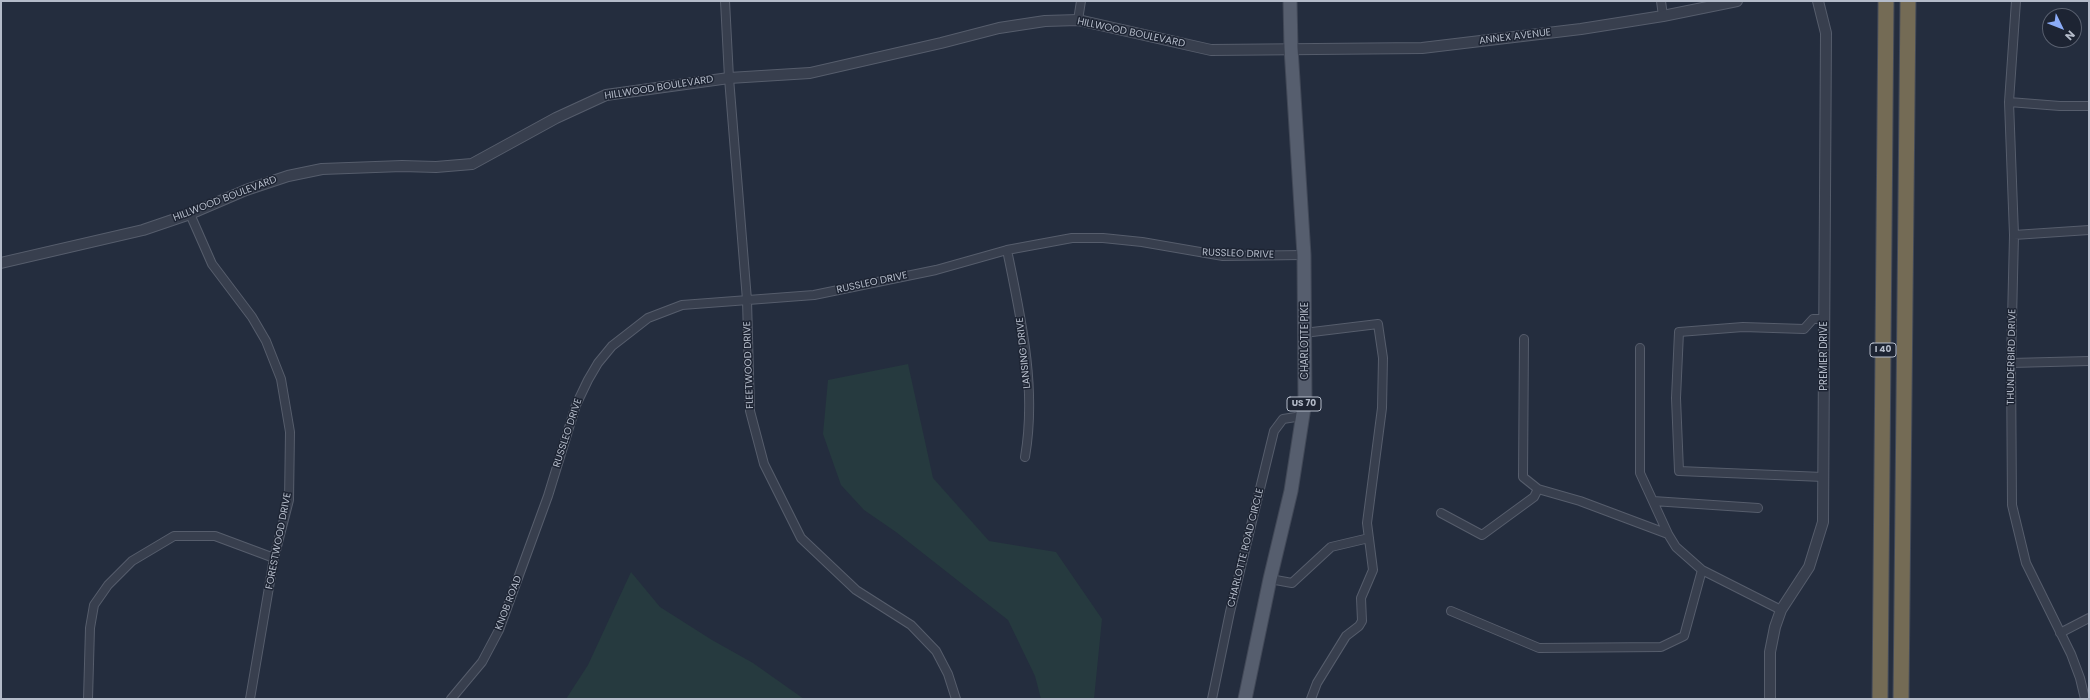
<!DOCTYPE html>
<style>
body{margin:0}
#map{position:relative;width:2090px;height:700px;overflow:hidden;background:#242d3e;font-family:Poppins,sans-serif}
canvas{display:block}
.frame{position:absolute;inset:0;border:2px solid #b4bbc9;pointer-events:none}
.north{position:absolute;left:2042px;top:8px;width:40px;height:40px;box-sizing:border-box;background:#1d2433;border:1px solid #59606f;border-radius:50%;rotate:133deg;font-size:11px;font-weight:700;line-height:16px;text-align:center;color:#b4bbc9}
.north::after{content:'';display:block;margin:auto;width:14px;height:18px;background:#8bacf7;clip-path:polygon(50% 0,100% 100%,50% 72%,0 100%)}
</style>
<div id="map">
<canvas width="2090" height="700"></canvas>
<div class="frame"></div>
<div class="north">N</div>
</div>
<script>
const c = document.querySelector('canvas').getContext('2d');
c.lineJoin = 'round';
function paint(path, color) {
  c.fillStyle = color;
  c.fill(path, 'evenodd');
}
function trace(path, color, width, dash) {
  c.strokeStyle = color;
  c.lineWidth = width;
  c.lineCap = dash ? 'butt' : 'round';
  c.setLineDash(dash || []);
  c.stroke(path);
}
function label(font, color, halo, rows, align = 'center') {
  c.font = font + ' Poppins,sans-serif';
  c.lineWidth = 3;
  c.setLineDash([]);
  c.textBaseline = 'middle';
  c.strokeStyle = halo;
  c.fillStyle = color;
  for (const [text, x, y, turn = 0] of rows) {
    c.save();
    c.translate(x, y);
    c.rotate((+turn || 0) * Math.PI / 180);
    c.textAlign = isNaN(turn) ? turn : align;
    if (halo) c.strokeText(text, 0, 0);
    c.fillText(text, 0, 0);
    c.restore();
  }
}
paint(new Path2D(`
 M908,364L933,478L989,541L1056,552L1102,619L1094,699H1041L1035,676L1008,620L896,532L864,510L841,485L823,434L828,380Z
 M631,572L660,607L712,640L753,663L804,699H566L588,665Z`), '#263a3f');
const minor = new Path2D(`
 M725,1L729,78L747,300L750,411L764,464L801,538L856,590L911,625L936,651L948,674L956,699
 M1661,1L1663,16
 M2016,1L2009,102L2014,235L2011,363L2012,505L2026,563L2071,654L2080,678L2085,699
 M1078,20L1081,1
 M2009,102L2060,106H2089
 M190,214L212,264L252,317L266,341L281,379L290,432L289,500L274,558L250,699
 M2014,235L2089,230
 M1007,250C1021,318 1037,388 1025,457
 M1304,333L1378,324L1383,358L1382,408L1367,523L1373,570L1361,598L1362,621L1359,626L1346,636L1317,683L1311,699
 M1524,339L1523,477L1538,489L1580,501L1668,534L1676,547L1702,570L1781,610
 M1640,348V473L1668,534
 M2011,363L2089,361
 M1823,477L1679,471L1676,398L1679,332L1743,327L1804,329L1813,319H1824
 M1653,501L1758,508
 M1441,513L1482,535L1534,497L1538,489
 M1270,579L1292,583L1331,547L1369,538
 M1451,611L1539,648L1661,647L1684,636L1702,570
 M2060,633L2089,618
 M88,699L90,628L94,605L108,585L132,561L174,536H215L274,558
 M451,699L482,662L499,630L548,496L576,405L588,380L598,363L612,346L648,318L682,305L814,295L936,270L1007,250L1072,238H1103L1142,242L1223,256L1304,255
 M1212,699L1230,612L1274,431L1283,419L1302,416`);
const tertiary = new Path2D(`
 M1,263L143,230L190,214L246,190L288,176L322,169L402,166L436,167L472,164L556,118L606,95L729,78L810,73L941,43L999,28L1045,21L1078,20L1211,50L1422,48L1581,29L1663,16L1737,1
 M1770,699V652L1775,627L1781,610L1809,567L1823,522L1826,33L1818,1`);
const primary = new Path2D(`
 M1245,699L1270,579L1291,491L1305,401L1304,255L1291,48L1290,1`);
const motorway = new Path2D(`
 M1880,699L1886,1
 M1901,699L1908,1`);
trace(minor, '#565d6c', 10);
trace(tertiary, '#565d6c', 12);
trace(primary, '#414857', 15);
trace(motorway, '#434a59', 17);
trace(minor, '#383f4e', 8);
trace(tertiary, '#383f4e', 10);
trace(primary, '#565e6e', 13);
trace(motorway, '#746b55', 15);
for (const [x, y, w] of [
 [1883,350,26],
 [1304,404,34]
]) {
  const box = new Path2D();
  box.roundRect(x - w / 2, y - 7, w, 14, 3);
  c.fillStyle = '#1d2433';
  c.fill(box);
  trace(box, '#b4bbc9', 1);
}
label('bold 9px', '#b4bbc9', null, [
 ["I 40",1883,350],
 ["US 70",1304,404]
]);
label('10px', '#b4bbc9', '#1d2433', [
 ["HILLWOOD BOULEVARD",1131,33,12],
 ["ANNEX AVENUE",1515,37,-7],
 ["HILLWOOD BOULEVARD",659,88,-9],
 ["HILLWOOD BOULEVARD",225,199,-21],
 ["RUSSLEO DRIVE",1238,254,2],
 ["RUSSLEO DRIVE",872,283,-12],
 ["CHARLOTTE PIKE",1305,341,-90],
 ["LANSING DRIVE",1024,353,-96],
 ["PREMIER DRIVE",1824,356,-90],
 ["THUNDERBIRD DRIVE",2012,357,-89],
 ["FLEETWOOD DRIVE",749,365,-92],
 ["RUSSLEO DRIVE",568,433,-72],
 ["FORESTWOOD DRIVE",279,541,-79],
 ["CHARLOTTE ROAD CIRCLE",1246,548,-76],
 ["KNOB ROAD",509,603,-69]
]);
</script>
